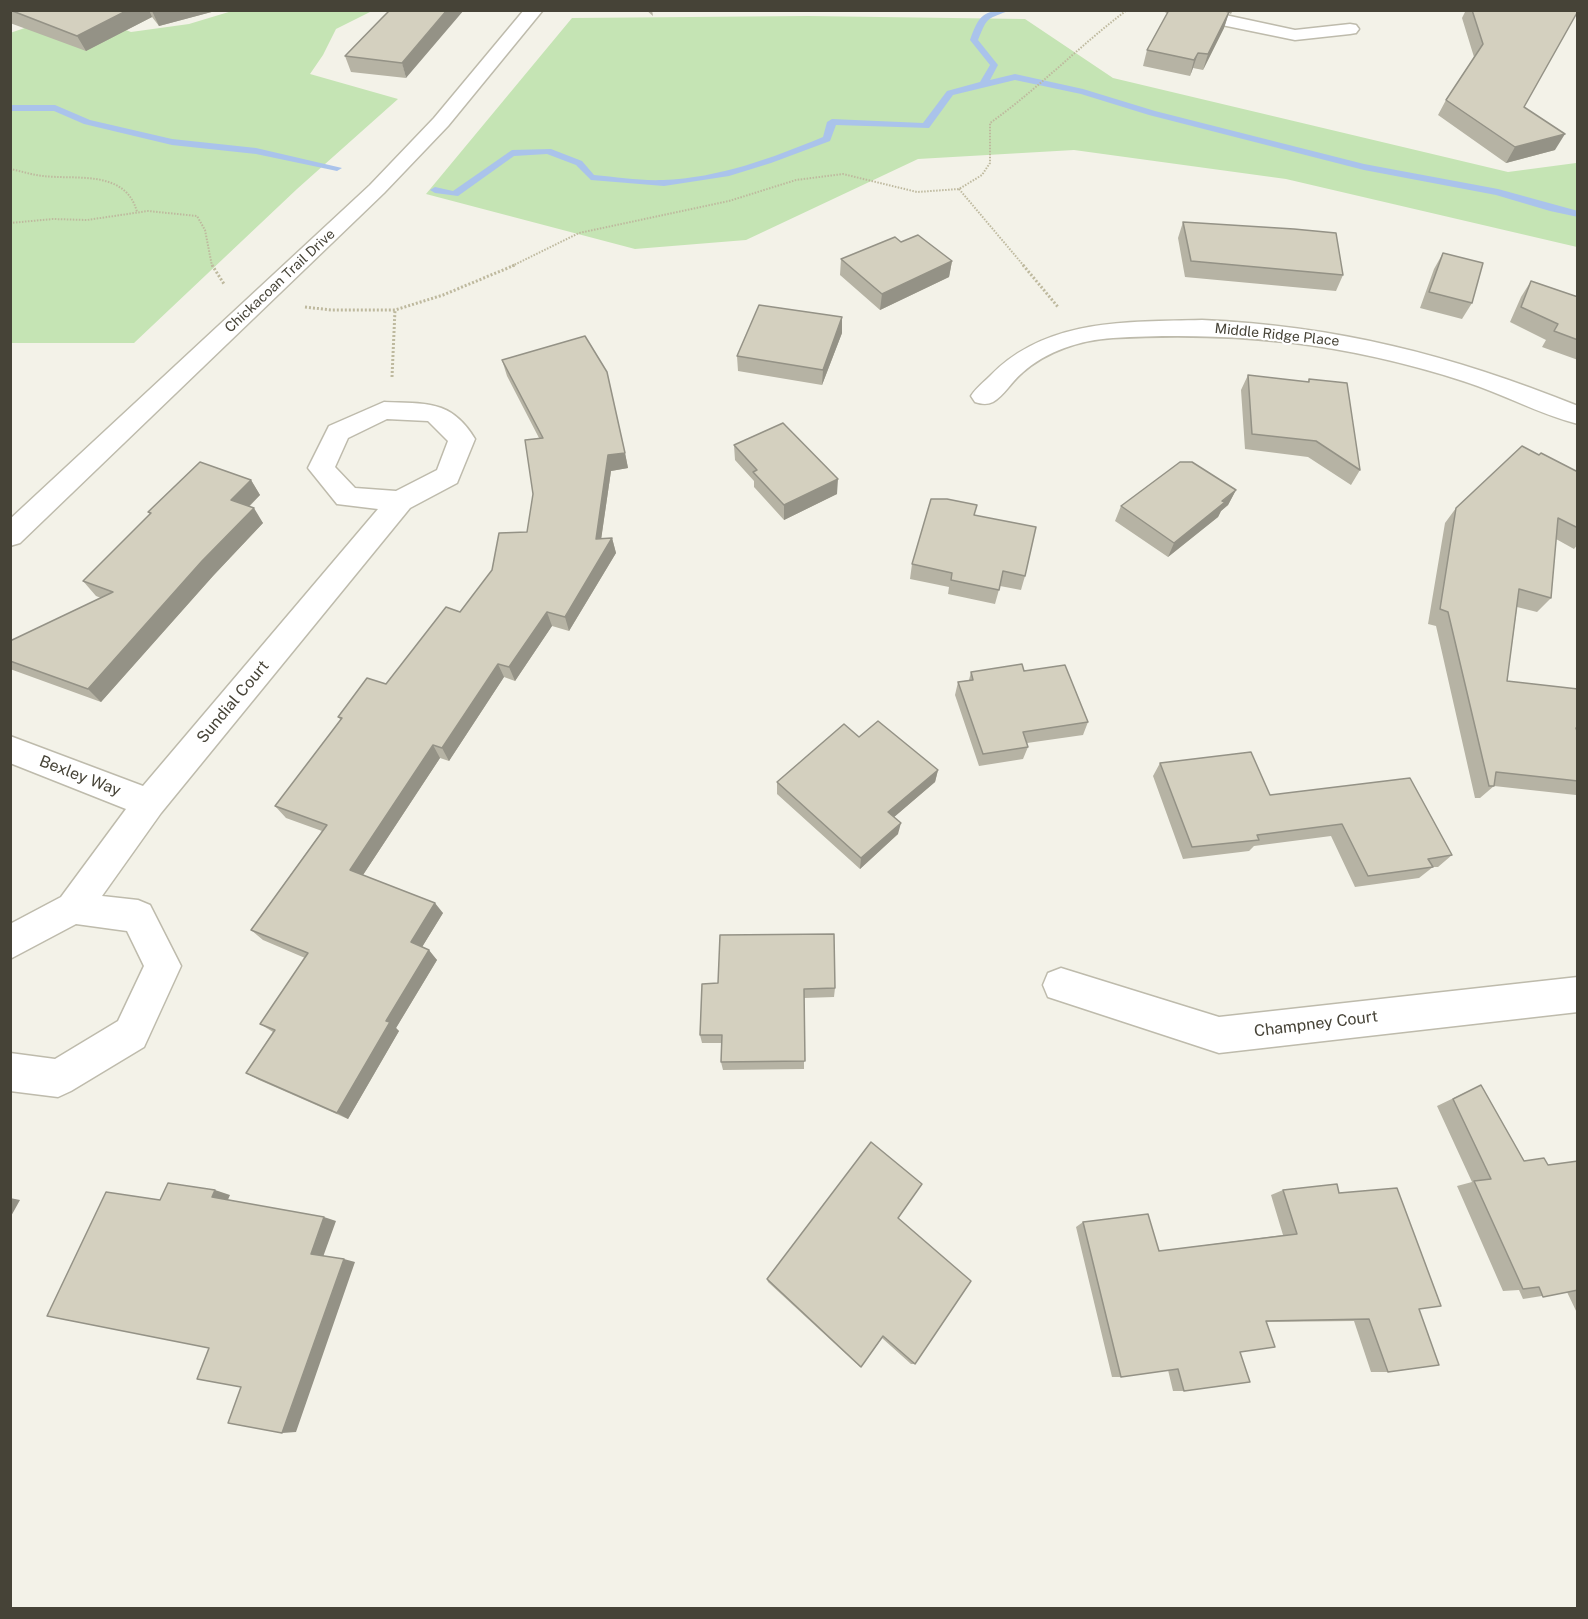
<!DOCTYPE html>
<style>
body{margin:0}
#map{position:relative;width:1588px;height:1619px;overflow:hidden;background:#f3f2e8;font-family:"Public Sans",sans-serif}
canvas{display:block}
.frame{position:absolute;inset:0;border:12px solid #464337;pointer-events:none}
</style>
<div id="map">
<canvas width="1588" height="1619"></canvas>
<div class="frame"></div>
</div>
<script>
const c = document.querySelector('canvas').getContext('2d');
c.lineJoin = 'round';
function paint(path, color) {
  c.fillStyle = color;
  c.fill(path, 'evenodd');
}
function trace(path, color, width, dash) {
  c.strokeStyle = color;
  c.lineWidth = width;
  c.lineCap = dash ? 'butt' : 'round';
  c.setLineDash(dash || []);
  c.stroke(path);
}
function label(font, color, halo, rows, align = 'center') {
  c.font = font + ' "Public Sans",sans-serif';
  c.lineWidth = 4.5;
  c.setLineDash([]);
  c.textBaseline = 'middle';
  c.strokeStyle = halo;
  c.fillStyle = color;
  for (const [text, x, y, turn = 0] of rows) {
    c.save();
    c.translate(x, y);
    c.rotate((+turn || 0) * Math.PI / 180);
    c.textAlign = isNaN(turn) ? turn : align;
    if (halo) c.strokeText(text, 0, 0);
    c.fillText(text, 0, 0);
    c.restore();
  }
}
paint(new Path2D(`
 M75,11L131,32L189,24L232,11H372L336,29L323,55L310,74L398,99L297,189L134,343H11L10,33Z
 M808,16L1025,19L1113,78L1508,172L1576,163L1577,90V247L1286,179L1074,150L918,159L746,240L635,249L426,194L572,18Z`), '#c5e4b4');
paint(new Path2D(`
 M1010,10C988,20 988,14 978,40L998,65L990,80L1015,74L1083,89L1155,111L1364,164L1498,189L1578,211V217L1550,211L1496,195L1364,170L1149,115L1081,94L1015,80L953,95L929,128L836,125L830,141L771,163L729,176L664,186L591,180L576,165L547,154L514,156L458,196L435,193L430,190L435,187L453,191L512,150L551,149L582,161L594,175C617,177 640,181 663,180C719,178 772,158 823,137L827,122L832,119L923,123L947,91L980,82L990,65L970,40C979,15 983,10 1010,10Z
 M10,105H55L90,120L172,139L256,148L342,168L337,171L256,154L172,145L84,124L54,111H10Z`), '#aac3eb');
const minor = new Path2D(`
 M1164,10H1202L1295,30L1350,24L1356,25L1359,29L1356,33L1350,34L1295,40L1173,15Z
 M1202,320C1337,326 1452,355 1578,406V424C1538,414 1502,393 1463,381C1344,343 1238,331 1113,338C1081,340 1046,351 1022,373C1012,381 1004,396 993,402C987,405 981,404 975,402L971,396C976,388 984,382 990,376C1046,318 1127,322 1202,320Z
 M384,402C425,404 451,399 475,439L457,483L410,508L161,813L102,896L138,900L150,905L181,966L144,1047L71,1091L58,1097L10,1091V1053L55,1059L118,1021L144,966L127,931L76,924L10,959V924L61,897L126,809L10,763V736L143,786L378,509L337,504L308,468L329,426ZM387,419L428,421L448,441L437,470L396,491L355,488L335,467L348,438Z
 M1061,968L1219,1017L1578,977V1012L1219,1053L1048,997L1043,985L1048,973Z`);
const tertiary = new Path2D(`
 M524,10H543L448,126L384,193L20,543L10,546V519L370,185L434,118Z`);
trace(minor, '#bebbac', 3);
trace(tertiary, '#bebbac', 3);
trace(new Path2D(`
 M10,169C21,171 32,175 43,176C75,180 126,169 137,212
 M959,189L1024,266
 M10,223L53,219L87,220L148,211L197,216L205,230L212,266
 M512,266L579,233L729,201L796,180L843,174L917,192L959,189L982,175L990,163V123C1038,89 1079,46 1127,10`), '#beb99e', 2, [1.5, 1.5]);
trace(new Path2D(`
 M212,265L224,284
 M1023,265L1058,307
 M305,307L331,310H395L443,295L515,265
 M392,377L395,310`), '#beb99e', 3, [2, 2]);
paint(minor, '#fff');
paint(tertiary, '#fff');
paint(new Path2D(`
 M10,10H219L159,26L152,17L86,51L10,23Z
 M390,10L406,78L351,72L345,56Z
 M646,10H652L653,16Z
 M1169,10H1233L1231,14L1229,13L1224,28L1203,70L1193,68L1190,76L1143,66L1147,50Z
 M1466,10H1565L1524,107L1555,150L1506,163L1438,115L1446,100L1474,57L1462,18Z
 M1183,222L1343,275L1336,291L1185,277L1178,238Z
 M901,242L952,261L949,277L880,310L840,275L841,259Z
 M1443,253L1472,303L1462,319L1420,308L1434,269Z
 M1531,281L1578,297V360L1542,347L1546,340L1510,322L1521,297Z
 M842,317V333L822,385L738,371L737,356Z
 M502,360L625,453L628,468L611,471L601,539L612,538L616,553L569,631L552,626L515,681L504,677L449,761L440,758L363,875L443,913L422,947L437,960L396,1028L399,1031L348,1119L259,1080L246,1073L273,1032L260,1024L305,958L263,940L251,930L322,831L286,818L275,806L341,720L338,717L386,684L460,612L527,532L533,494L539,438L507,376Z
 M1248,375L1308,382L1309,379L1360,470L1351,485L1308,457L1245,449L1241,390Z
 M734,445L837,494L784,520L754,487V481L735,460Z
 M1539,455L1578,472V544L1574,549L1556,539L1551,598L1537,612L1517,607L1507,681L1578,689V794L1576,795L1494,786L1480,798H1475L1436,626L1428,624L1445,523L1456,508Z
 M251,480L260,495L249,507L263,523L213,576L101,702L10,669V641L101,598L96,596L83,581L150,514L148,512Z
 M1236,490L1228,505L1221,511L1218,517L1168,557L1115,521L1121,506Z
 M975,515L1025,576L1021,590L1000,586L995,604L948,594L949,587L910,579L912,564Z
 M1024,671L1088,722L1083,735L1027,743L1028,747L1023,759L979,766L955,695L958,682L969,680L971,672Z
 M859,737L938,770L935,782L894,817L898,834L860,869L777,794V782Z
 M1160,763L1270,795L1452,855L1438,867H1433L1419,878L1355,887L1331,836L1254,846L1249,851L1183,859L1153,776Z
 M702,984L835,988L834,997L804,998V1069L723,1070L721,1062V1043H702L700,1035Z
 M1481,1085L1524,1161L1548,1165L1578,1161V1315L1567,1292L1523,1299L1519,1290L1503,1291L1457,1186L1472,1182L1437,1106Z
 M1283,1190L1339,1193L1419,1309L1388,1372H1371L1354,1321L1267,1322L1240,1352L1184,1391H1173L1168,1370L1121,1377H1112L1076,1227L1083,1222L1159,1251L1283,1235L1271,1195Z
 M898,1218L915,1364H911L882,1338L861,1367H860L768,1282L767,1279Z`), '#b6b3a4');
paint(new Path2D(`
 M128,10H149L152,17L86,51L77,36Z
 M154,10H219L159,26L152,11Z
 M447,10H464L406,78L402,63Z
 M1229,12L1224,28L1203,70L1208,54Z
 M1198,53L1193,68L1190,76L1194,60Z
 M1565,134L1555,150L1506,163L1515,147Z
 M952,261L949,277L880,310L882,294Z
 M842,317V333L822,385L823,370Z
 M625,453L628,468L611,471L599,554L596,539L608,455Z
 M838,479L837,494L784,520V505Z
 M251,480L260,495L240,515L231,500Z
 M1236,490L1228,505L1221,511L1218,517L1168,557L1174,543Z
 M254,508L263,523L213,576L101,702L88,689L202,561Z
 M612,538L616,553L569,631L565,617Z
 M547,612L552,626L515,681L509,667Z
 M498,664L504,677L449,761L442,748Z
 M433,745L440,758L359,881L350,870Z
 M938,770L935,782L886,824L888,812Z
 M901,823L898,834L860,869L861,858Z
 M435,903L443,913L419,952L411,942Z
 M429,950L437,960L396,1028L399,1031L348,1119L337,1113L386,1021Z
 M215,1190L230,1195L227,1202L212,1197Z
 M10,1198L20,1200L10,1218Z
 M324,1217L336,1221L323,1257L311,1254Z
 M344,1259L355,1262L296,1432L282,1433Z`), '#949286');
const building = new Path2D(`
 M10,10H128L77,36Z
 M390,10H447L402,63L345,56L381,19Z
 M1169,10H1220L1229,12L1208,54L1198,53L1194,60L1147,50Z
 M1472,10H1565L1578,11L1524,107L1565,134L1515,147L1446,100L1483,44Z
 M1183,222L1294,229L1336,233L1343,275L1191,261Z
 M918,235L952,261L882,294L841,259L895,237L901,242Z
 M1443,253L1483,263L1472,303L1429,292Z
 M1531,281L1578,297V340L1554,331L1558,324L1521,307Z
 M759,305L842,317L823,370L737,356Z
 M585,336L607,372L625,453L608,455L596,539L612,538L565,617L547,612L509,667L498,664L442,748L433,745L350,870L435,903L411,942L429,950L386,1021L390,1022L337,1113L246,1073L275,1030L260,1024L308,953L251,930L327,825L275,806L342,718L338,717L367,678L386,684L446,607L460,612L492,570L499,533L527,532L533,494L525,440L543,438L502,360Z
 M1248,375L1309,382V379L1347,383L1360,470L1316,441L1252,434Z
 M783,423L838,479L784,505L753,472L757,470L734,445Z
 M1522,446L1539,455L1541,453L1578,472V528L1558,518L1551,598L1519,589L1507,681L1578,689V728H1576L1578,734V781L1496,772L1494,786H1489L1448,612L1440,609L1456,508Z
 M200,462L251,480L231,500L254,508L202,561L88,689L10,661V641L113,592L83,581L151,513L148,512Z
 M1180,462H1192L1236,490L1222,501L1225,502L1174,543L1121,506Z
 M931,499H947L977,505L974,515L1036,527L1025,576L1003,571L999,590L951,580L952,573L912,564Z
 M1022,664L1024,671L1065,665L1088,722L1023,732L1028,747L983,754L958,682L973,680L971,672Z
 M878,721L938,770L888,812L901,823L861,858L777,782L844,724L859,737Z
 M1251,752L1270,795L1410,778L1452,855L1428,859L1433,867L1368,876L1342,824L1257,835L1259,840L1192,847L1160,763Z
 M834,934L835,988L804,989L805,1061L721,1062L722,1035H700L702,984L718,983L720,935Z
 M1481,1085L1524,1161L1544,1158L1548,1165L1578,1161V1290L1543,1297L1539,1287L1523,1289L1474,1181L1491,1179L1453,1099Z
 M871,1142L922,1184L898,1218L971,1281L915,1364L883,1336L861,1367L767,1279Z
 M168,1183L215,1190L212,1197L324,1217L311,1254L344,1259L282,1433L228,1423L241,1387L197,1379L209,1348L47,1316L106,1192L160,1200Z
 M1337,1184L1339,1193L1397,1188L1441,1306L1419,1309L1439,1365L1388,1372L1369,1319L1266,1321L1275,1347L1240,1352L1250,1382L1184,1391L1178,1369L1121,1377L1083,1222L1148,1214L1159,1251L1297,1234L1283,1190Z`);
paint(building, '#d4d0bf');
trace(building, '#949286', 1.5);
label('14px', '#464337', '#fff', [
 ["Chickacoan Trail Drive",280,281,-43],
 ["Middle Ridge Place",1277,335,6]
]);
label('16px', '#464337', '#fff', [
 ["Sundial Court",233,702,-50],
 ["Bexley Way",80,776,21],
 ["Champney Court",1316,1024,-7]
]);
</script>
